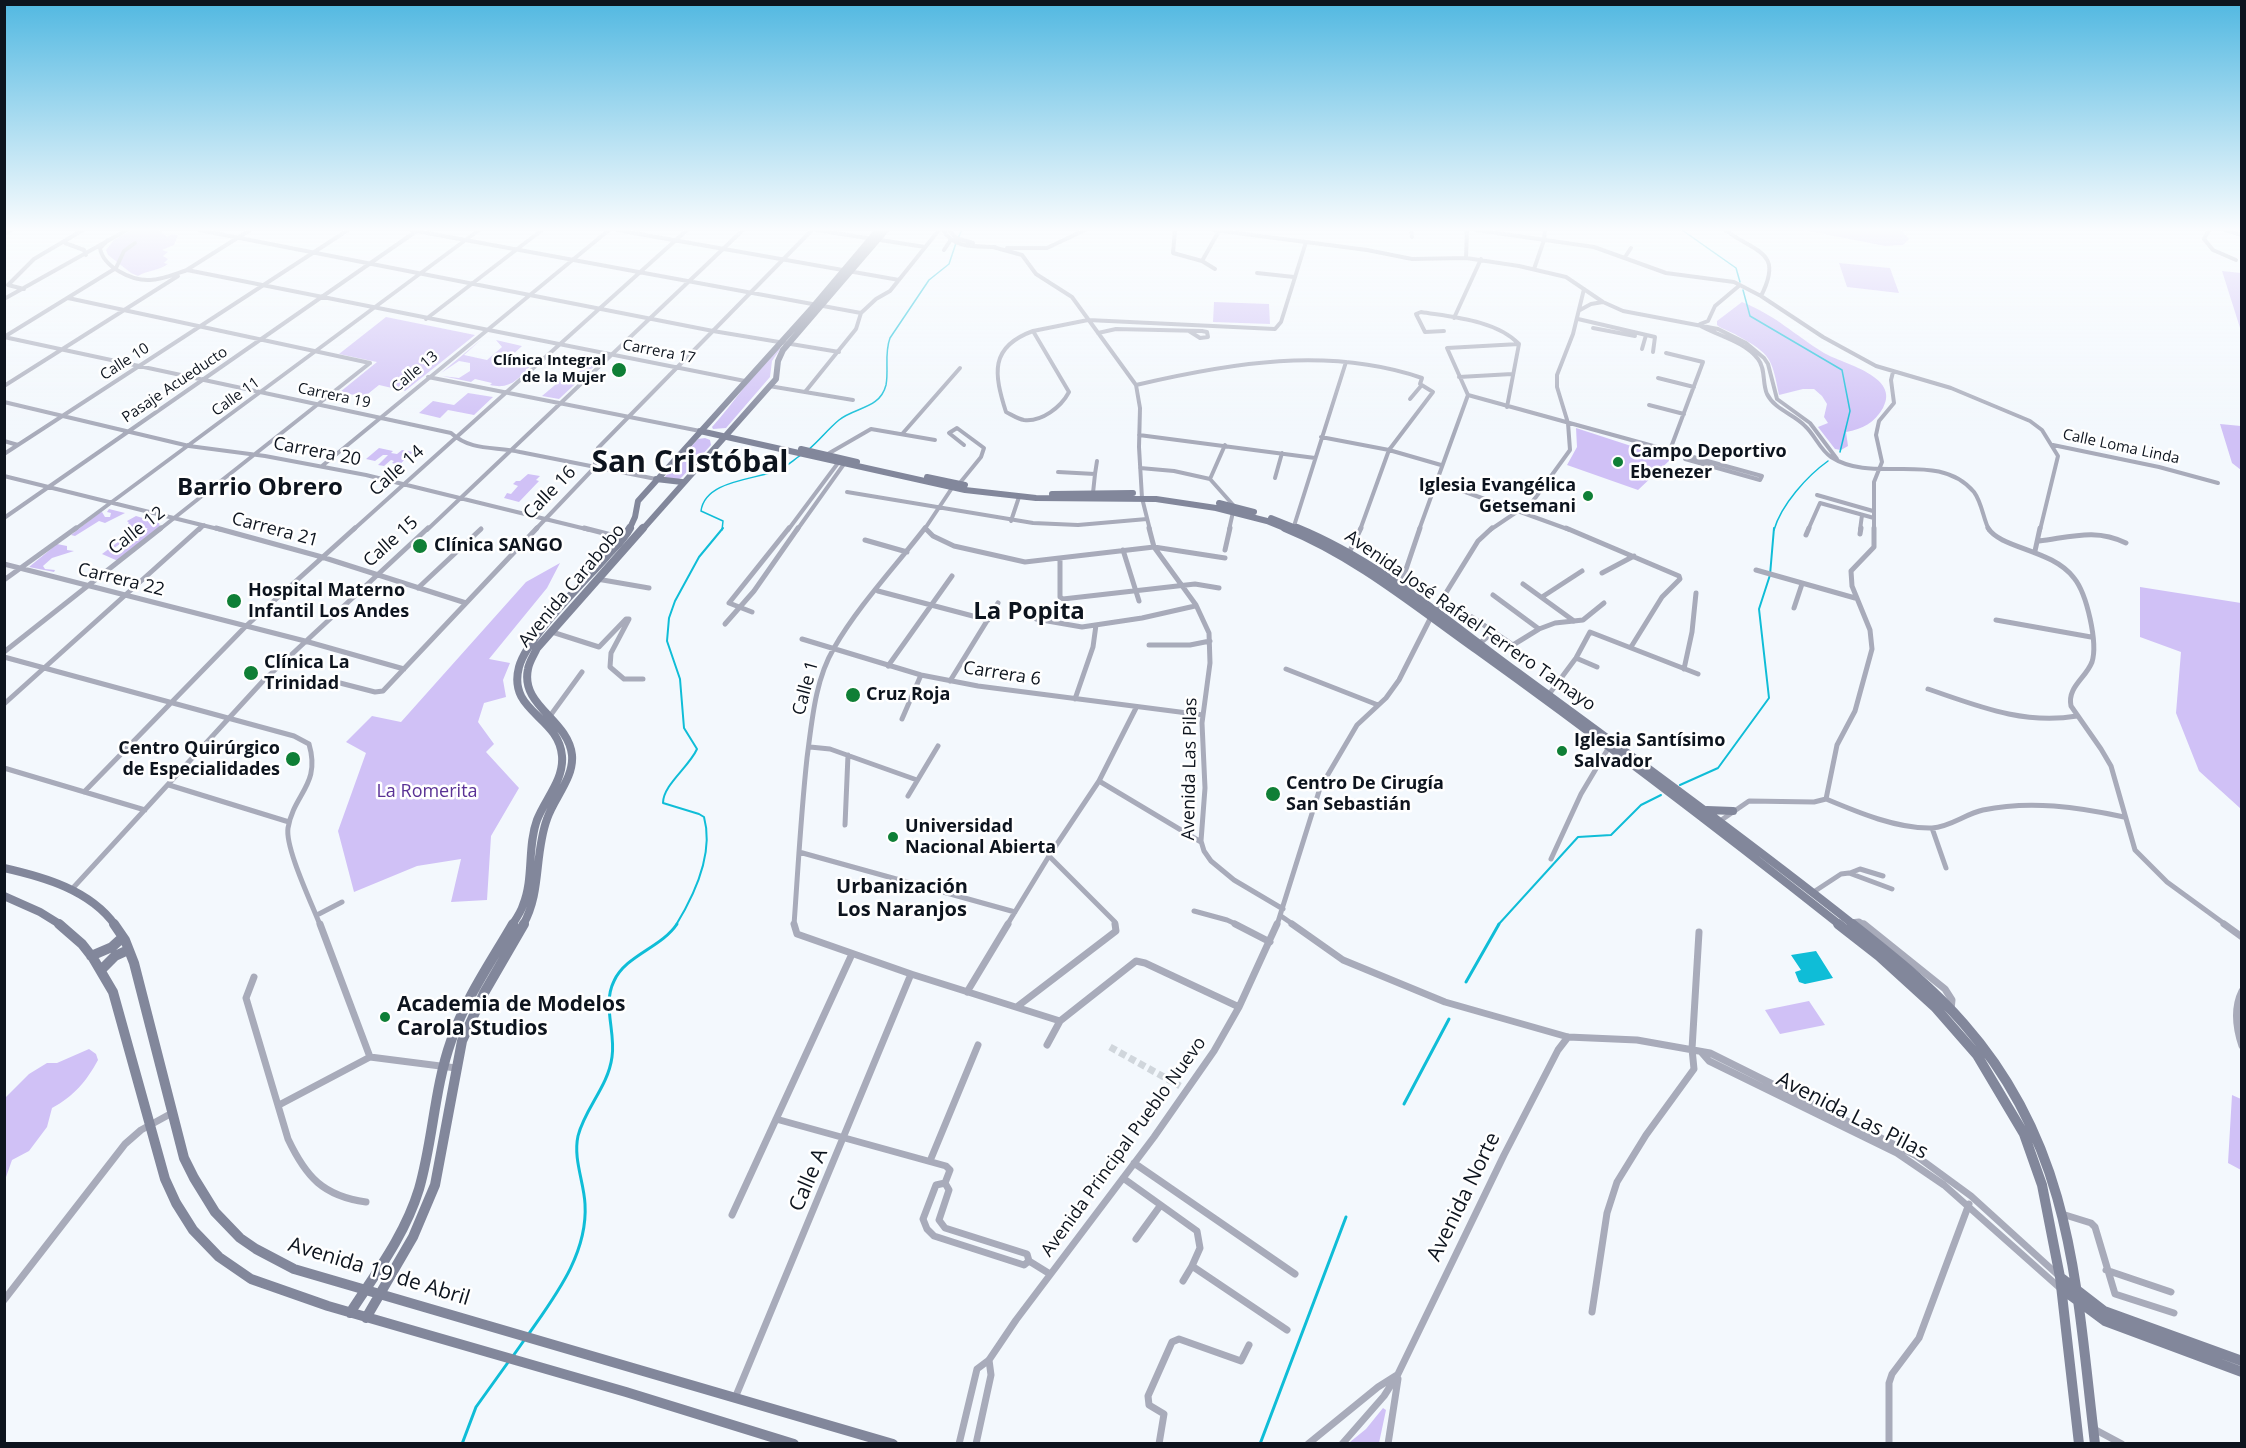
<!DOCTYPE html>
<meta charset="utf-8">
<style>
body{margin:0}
#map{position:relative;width:2246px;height:1448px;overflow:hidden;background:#f3f8fd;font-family:"Open Sans",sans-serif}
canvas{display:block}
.frame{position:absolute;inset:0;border:6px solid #0d141e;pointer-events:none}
</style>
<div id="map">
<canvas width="2246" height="1448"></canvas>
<div class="frame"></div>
</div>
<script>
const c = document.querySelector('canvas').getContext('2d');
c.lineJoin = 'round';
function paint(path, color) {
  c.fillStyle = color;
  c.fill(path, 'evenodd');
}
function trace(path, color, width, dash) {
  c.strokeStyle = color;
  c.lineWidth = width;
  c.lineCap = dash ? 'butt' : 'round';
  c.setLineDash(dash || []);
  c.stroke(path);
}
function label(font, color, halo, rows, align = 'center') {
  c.font = font + ' "Open Sans",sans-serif';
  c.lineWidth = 5;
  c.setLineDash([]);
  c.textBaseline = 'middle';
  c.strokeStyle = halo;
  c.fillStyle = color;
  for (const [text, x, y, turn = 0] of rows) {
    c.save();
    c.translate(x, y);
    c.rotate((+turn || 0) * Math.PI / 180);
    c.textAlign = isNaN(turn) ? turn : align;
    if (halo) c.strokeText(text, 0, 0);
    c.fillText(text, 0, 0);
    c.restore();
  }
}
paint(new Path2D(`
 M132,230H159L167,237L172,234L178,235L174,245L162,250L168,252L163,256L168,259L164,263L168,264C158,271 148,270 138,276L131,273L108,255L106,250L114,240Z
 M1804,230H1901L1909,239L1903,245L1885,246Z
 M1839,263L1890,268L1899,293L1847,287Z
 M2222,271L2241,273V331Z
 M1214,302L1269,304L1270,324L1213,322Z
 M1742,302C1775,315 1795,335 1824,353C1843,364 1901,376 1883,408C1874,423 1863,429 1846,432L1848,446L1841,450L1835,449L1818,427L1828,423L1824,417L1827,404L1822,396L1814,389H1803L1779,395C1772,359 1771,354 1738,336C1731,331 1723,330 1717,325V321Z
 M386,317L475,335L405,391L379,385L364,397L340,392L377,362L339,354Z
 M483,338L464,355L487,360L502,347L496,340L522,346L509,358L534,363C518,378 512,390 490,385L492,383L475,379L471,382L442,376L459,378L470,371V363L459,361L441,373Z
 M778,347L781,348L772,361L770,377L726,428L713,429L712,427C735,401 754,373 778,347Z
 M584,354L603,358L559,399L542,396L568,374L575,375L593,359L582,356Z
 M468,393L493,397L474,415L448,410L440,418L419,413L433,401L454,405Z
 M2220,424L2241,426V470L2232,463Z
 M1576,428L1671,459L1638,490L1567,465L1577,447Z
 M705,438L710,440L711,445L682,477L678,480L664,478L698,439Z
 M379,448L393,451L391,453L397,454L402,450L413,452L399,465L392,463L394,461L391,460L384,466L378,465L388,455H383L375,461L366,459Z
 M528,474L540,476L536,480L539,481L519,502L504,498L507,493L511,494L518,486L513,484L516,481H520Z
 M109,509L125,513L105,523L99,521L75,536L71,535L99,513L102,512L105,517H110L111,513L107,512Z
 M136,516L159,523L160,527L118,561L102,554L122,539L125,540L113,549H120L131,541H139L135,537L148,528L138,529L135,525L132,528L133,531L129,534L126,533L127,530L123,529L129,523L127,521Z
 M57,544L67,546V550L74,551L52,558L43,566L45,569L55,570L54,572L29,567Z
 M560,563L547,588L489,659L510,663L503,680L506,697L484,703L478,722L494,744L486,752L519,788L491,836L487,900L451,902L461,859L417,866L354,892L338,831L366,753L346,742L372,716L401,722L526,582Z
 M2140,587L2241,603V809L2199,771L2176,713L2181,652L2140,637Z
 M1809,1001L1825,1025L1780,1034L1765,1010Z
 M89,1049L96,1054L98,1060C86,1082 74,1096 52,1108L47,1127L29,1151L12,1160L5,1180V1098L29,1074L47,1063H57Z
 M2232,1095L2241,1099V1170L2228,1163Z
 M1383,1408L1386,1410L1379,1443L1350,1442L1366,1429Z`), '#d0c1f6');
paint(new Path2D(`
 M1816,951L1833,978L1805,984L1799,982L1795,972L1801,970L1791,955Z`), '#0fbdd7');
trace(new Path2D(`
 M1682,230L1736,268L1740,282
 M958,238L962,230
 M1743,290L1750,316L1842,370L1850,411L1840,452
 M808,450C819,441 828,429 839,420C855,407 880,409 886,385C889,369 884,354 890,338L929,280L949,264L956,243
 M722,530L723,521L701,511C705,479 758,480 781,469C788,465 795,459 801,455
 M1774,530C1781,505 1807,476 1828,461`), '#0fbdd7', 1.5);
trace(new Path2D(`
 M1680,785L1718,768L1769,698L1759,609L1770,575L1774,528
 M676,925C695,894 714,853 704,817L699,814L663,803C663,785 689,767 697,749L684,728L680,679L667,641L669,618L675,601L699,557L723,528
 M1498,925L1578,837L1611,835L1641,805L1661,795`), '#0fbdd7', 2);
trace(new Path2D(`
 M1466,982L1499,924
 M1404,1104L1449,1019
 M528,1335C555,1296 588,1254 585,1204C584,1182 573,1159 578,1136C585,1108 608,1087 612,1057C616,1032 602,1005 614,981C626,955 661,948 677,924
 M513,1356L525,1339
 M462,1444L476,1407L509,1361
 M1260,1444L1346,1217`), '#0fbdd7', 3);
trace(new Path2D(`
 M1110,1047L1180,1086`), '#d0d6dc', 7, [7, 4]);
trace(new Path2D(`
 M199,230L713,331L839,352
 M411,230L861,313
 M617,230L899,280
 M816,230L925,247
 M943,230C954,249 975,246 995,247
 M949,230L956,238L973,243
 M1175,230L1173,253L1202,261L1215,269
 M1214,230L1367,250L1412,259L1466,258L1519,266L1566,277L1603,302L1623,311L1718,329L1746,343L1764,358L1768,364L1777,399L1810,423L1837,459
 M1411,230L1412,237
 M1476,230L1594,247L1666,273L1734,282L1761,296L1823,337L1876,366L1951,388L2030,421L2042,430L2058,456L2040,530
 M1725,230C1756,253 1784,251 1761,296
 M2209,230L2204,239L2213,250L2236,260
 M2225,230L2242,235
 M4,234L11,230
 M67,239L65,243L84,250L86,255
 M108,240L100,248C103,267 132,281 150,280C162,280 175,274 187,270L745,381
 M993,247L1022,255L1036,274L1072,297L1136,385L1140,408L1139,447L1142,498L1150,530
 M1007,248H1047L1085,230
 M944,250L950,241
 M1625,257L1631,248
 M1466,258L1467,230
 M1202,261L1219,231
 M1534,269L1544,240L1545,230
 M185,271L250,230
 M1257,273L1294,277
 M24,289L8,285L34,259L83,230
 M68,298L370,363
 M4,299L127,230
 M1580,310L1591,304L1603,302
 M1454,318L1481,259
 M426,319L542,230
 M1578,319L1655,337L1653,352
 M1700,324L1708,321L1715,306L1740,285
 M1699,325C1718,336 1744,341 1758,359C1766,369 1762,383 1767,394C1775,410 1794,414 1805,426C1815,435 1820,450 1831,457C1874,485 1938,449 1974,492C1982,503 1983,518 1989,530
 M1593,328L1635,336
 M1033,331L1069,392C1061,407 1042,422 1024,420C1018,419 1012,415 1006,412C994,374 989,347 1033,331Z
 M1033,331L1088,320L1275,329L1281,322L1306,242
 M1444,331L1425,332L1416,314L1421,312C1452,317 1496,320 1519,344
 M1098,333L1116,329L1202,331L1207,332L1208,337L1200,338L1189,331
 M4,337L451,433C472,452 496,446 520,452C566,461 611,470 656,479
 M4,337L116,268L124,251L135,243
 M1642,349L1646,335
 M1666,353L1703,362L1670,450
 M428,377L700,431
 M1459,377L1512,374
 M1658,378L1694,387
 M1136,385C1230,363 1328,346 1422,378L1420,384L1433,392L1389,450L1360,530
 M4,386L178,276
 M769,386L853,400
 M805,392L856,329L861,313L876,299L890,291L939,230
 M1468,395L1762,476
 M1410,399L1421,386
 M4,402L189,446L265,456L366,475L590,530
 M1649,405L1684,414
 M1507,407L1519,344
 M903,433L960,368
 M1139,435L1315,458
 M1321,437L1389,450L1441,465
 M4,441L18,445
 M2053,445L2159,467L2218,483
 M4,454L348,230
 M826,455L871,429L935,440
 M1686,455L1685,459L1760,480L1762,476
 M322,466L609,230
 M1140,468L1174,471L1210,479L1234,506
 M1058,472L1095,474L1093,493
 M1095,474L1097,461
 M4,476L222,530
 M1275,478L1282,453
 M1210,479L1225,445
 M1435,481L1570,530
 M959,484L981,457L984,448L957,428L949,433L964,445
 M847,492L1033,523L1078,525L1147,519
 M1817,495L1873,511
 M4,518L418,230
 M1011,521L1019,497
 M1294,526L1346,362
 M925,528L927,530
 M74,530L479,230
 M159,530L370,363
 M199,530L204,525
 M353,530L687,230
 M427,530L743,230
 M535,530L595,467V455L598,448L812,230
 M788,530L838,463
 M797,530L844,464
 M924,530L952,488
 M1229,530L1233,512
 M1419,530L1468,395L1447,348L1519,344
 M1490,530L1533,501L1570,450L1568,423L1557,387V375L1573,334L1584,289
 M1808,530L1820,503L1874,518
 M1860,530L1862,515
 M1874,530V482L1882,462L1876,435L1879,421L1894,403L1891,380L1893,372`), '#a8abba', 4);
trace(new Path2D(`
 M216,528L322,557L466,603
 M584,528L623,538
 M925,528L933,536L954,546L1025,562L1154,547L1225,558
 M1149,528L1154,547L1196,605L1209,633L1210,663L1202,723L1205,788L1201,841L1204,851L1211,861L1234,880L1283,909
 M1566,528L1679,576L1680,579L1662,597L1631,647
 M1988,528C2001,549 2052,549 2074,578C2087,594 2098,643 2092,662C2086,678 2067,687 2071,706L2101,749L2111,766L2135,850L2167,882L2226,925
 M1860,534L1861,528
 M1806,535L1809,528
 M865,540L907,552
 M2039,541C2071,537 2096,528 2126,543
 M1123,550L1139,601
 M1225,550L1230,528
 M2035,551L2040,528
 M1348,555L1361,528
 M1060,559V597L1063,599L1195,584L1219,588
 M4,564L305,641L404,669
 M1756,570L1855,598
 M1602,573L1634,556
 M597,579L649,588
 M4,580L76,528
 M1523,584L1574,621
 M1400,587L1420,528
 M418,588L481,529
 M878,591L988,620
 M1493,595L1539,629
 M1542,597L1582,571
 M1794,608L1802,584
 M752,612L729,603L789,528
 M1472,617L1513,645L1539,629L1555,623L1583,620L1604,603
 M1036,619L1082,627L1142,618L1195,606
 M1996,620L2091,637
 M725,624L754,591L798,528
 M552,632L599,647L626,619H629L611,653L610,667L624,679H643
 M802,639L921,675L978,686L1203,715
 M1479,644L1493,632
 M1149,645H1190L1210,641
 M4,652L161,528
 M4,657L294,736L309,744C321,785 294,793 288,828C285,848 312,904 320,925
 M1576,658L1597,667
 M888,666L952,576
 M1286,669L1378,705
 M1684,669L1692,632L1696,593
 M950,681L998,603
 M340,683L375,692L383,691L537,528
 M1928,689C1978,706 2023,725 2077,716
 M1547,697L1576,658L1590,632L1698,674
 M1075,699L1093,647L1096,625
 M4,704L200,528
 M550,716L582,672
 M902,719L921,675
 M810,747L830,749L917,780
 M4,768L145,810
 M1099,781L1201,842
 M169,785L289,822
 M84,792L246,626L355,528
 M908,796L938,746
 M1826,799L1837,745L1855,711L1872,649L1870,630L1852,586L1851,571L1874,547V528
 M1826,799C1857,812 1897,829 1932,828C1950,827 1965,814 1983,810C2030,800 2078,807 2124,817
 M1717,823L1749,801L1814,802L1826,799
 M845,825L848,755
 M1932,828L1946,868
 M799,852L1015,912
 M1049,856L1115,922V925
 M1551,859L1581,794L1609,747
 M1850,873L1860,869L1883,876
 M72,889L263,681L428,528
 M1812,893L1841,874L1849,873L1892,889
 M1194,911L1227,920L1238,925
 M317,915L342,902
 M1281,916L1294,925
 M1850,922L1859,921L1866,925
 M794,925C798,869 801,813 807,758C812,721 815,680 834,648C858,606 895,567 925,528
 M1007,925L1049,856L1099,781L1136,708
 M1277,925L1320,788L1357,725L1386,698L1399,680L1431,617L1478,541L1492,528`), '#a8abba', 5);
trace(new Path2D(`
 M320,924L370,1057L456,1068
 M794,924L797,934L911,974L1060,1021
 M1235,924L1270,942
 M1292,924L1343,960L1445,1002L1568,1037L1637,1040L1710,1053L1915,1155L1971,1196L2058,1275
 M1864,924L1945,989L1952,1000L1951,1010
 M2224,924L2242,937
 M254,977L246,998L288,1139C306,1177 323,1196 366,1202
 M2242,991C2233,1009 2236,1028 2242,1046
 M967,992L1008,924
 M1018,1006L1116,931L1115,924
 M1047,1045L1060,1021L1136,961L1145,963L1239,1007
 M1702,1053L1709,1061L1897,1153L1944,1185L2061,1289
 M279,1105L370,1057
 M776,1119L946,1166L950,1170L945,1183
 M930,1161L978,1045
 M1134,1163L1295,1274
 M1123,1178L1197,1231L1200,1248L1192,1266L1287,1330
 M945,1183L949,1190L939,1220L945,1228L1027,1254L1029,1261L1024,1265L934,1236L927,1229L923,1219L936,1185Z
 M2062,1214L2091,1223L2095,1227L2115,1294L2174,1313
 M732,1215L852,954
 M1136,1239L1160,1206
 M1029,1261L1050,1274
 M2106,1270L2171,1292
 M1183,1281L1192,1266
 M4,1300L125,1144L141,1130L172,1113
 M1592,1312L1607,1213L1617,1182L1646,1135L1694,1069L1692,1049L1699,932
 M735,1398L911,974
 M2094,1429L2122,1444
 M959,1444L977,1369L989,1360L1016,1320L1154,1137L1214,1051L1239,1007L1277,924
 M976,1444L991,1375L989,1360
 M1159,1444L1164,1414L1149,1405L1148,1396L1172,1342L1179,1339L1241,1361L1249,1345
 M1308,1444L1378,1387L1397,1375
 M1342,1444L1384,1396L1398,1374L1504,1155L1558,1050L1568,1037
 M1388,1444L1398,1379
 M1889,1444V1383L1892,1374L1919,1338L1969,1204`), '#a8abba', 7);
trace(new Path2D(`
 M700,431L965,490L1036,498L1156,499L1216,508L1267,521L1289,530
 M801,449L857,462
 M927,477L965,485
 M656,479L682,482
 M1052,494L1133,493
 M1219,503L1254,512
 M1271,518L1301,530
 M629,530L635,517L638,501L812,308L878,230
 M642,530L776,379L778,361L783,350L886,230`), '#82879b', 6);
trace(new Path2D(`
 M1285,528C1356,557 1415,606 1477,650C1601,739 1721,831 1840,925
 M1297,528C1378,561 1447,621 1517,672C1630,755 1744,838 1854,925
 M1707,810L1733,811
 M4,868C44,877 90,890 115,925
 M4,896L40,912L61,925
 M512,925C516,919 521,912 523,905C534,878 527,847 537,820C545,799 564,780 562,756C559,716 507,712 519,667C527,637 584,582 606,557C614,548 624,539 630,528
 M523,925C542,892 534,854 547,819C554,798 574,778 572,755C568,719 520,706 528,669C529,662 534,655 537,648L643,528`), '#82879b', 8);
trace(new Path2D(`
 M59,924L82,944L93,958L113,992L165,1179L176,1203L193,1230L219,1257L251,1279L328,1306L626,1392L794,1444
 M114,924L125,940L134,963L184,1158L194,1178L215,1212L240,1238L256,1249L294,1269L893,1444
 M1838,924L1879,956L1935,1007L1977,1055L2024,1134L2042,1185L2060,1277L2079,1444
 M1852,924C1891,955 1931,986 1964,1024C2074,1149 2076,1288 2095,1444
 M91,956L112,947L123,937
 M102,969L115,956L128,950
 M2060,1277L2104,1311L2242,1361
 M2062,1289L2105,1321L2242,1372
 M350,1313C376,1273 405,1235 419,1189C433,1141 434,1089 451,1041C465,999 491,962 513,924
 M366,1318L413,1237L435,1185L462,1041L484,993L524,924`), '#82879b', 10);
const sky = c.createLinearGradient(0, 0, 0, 433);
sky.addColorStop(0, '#51b8e1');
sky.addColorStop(0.53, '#fafcfe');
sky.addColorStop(1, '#fafcfe00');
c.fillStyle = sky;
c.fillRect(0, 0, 2246, 433);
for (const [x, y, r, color] of [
 [619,370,8,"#0f7f36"],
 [1618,462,6,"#0f7f36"],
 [1588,496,6,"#0f7f36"],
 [420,546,8,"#0f7f36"],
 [234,601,8,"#0f7f36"],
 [251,673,8,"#0f7f36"],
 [853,695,8,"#0f7f36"],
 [1562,751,6,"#0f7f36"],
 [293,759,8,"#0f7f36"],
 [1273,794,8,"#0f7f36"],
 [893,837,6,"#0f7f36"],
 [385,1017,6,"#0f7f36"]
]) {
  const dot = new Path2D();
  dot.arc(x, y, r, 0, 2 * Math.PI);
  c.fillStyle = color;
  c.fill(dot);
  trace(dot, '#fff', 2);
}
label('15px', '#0d141e', '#fff', [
 ["Carrera 17",659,352,11],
 ["Calle 10",125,362,-33],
 ["Calle 13",415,372,-40],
 ["Pasaje Acueducto",175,385,-34],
 ["Carrera 19",334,396,12],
 ["Calle 11",236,397,-36],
 ["Calle Loma Linda",2121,447,12]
]);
label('bold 15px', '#0d141e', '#fff', [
 ["Clínica Integral",606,361],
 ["de la Mujer",606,378]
], 'right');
label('18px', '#0d141e', '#fff', [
 ["Carrera 20",317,452,11],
 ["Calle 14",397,471,-42],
 ["Calle 16",550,493,-46],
 ["Carrera 21",275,530,15],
 ["Calle 12",137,531,-38],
 ["Calle 15",391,542,-42],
 ["Carrera 22",121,580,14],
 ["Avenida Carabobo",572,586,-50],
 ["Avenida José Rafael Ferrero Tamayo",1470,621,35],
 ["Carrera 6",1002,674,9],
 ["Calle 1",806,688,-75],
 ["Avenida Las Pilas",1190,769,-89],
 ["Avenida Principal Pueblo Nuevo",1124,1147,-54]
]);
label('bold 18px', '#0d141e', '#fff', [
 ["Campo Deportivo",1630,452],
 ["Ebenezer",1630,473],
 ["Iglesia Evangélica",1576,486,"right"],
 ["Getsemani",1576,507,"right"],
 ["Clínica SANGO",434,546],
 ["Hospital Materno",248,591],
 ["Infantil Los Andes",248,612],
 ["Clínica La",264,663],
 ["Trinidad",264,684],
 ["Cruz Roja",866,695],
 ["Iglesia Santísimo",1574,741],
 ["Salvador",1574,762],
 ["Centro Quirúrgico",280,749,"right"],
 ["de Especialidades",280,770,"right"],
 ["Centro De Cirugía",1286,784],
 ["San Sebastián",1286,805],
 ["Universidad",905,827],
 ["Nacional Abierta",905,848]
], 'left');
label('18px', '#593195', '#fff', [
 ["La Romerita",427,792]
]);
label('bold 20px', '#0d141e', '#fff', [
 ["Urbanización",902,887],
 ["Los Naranjos",902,910]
]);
label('bold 21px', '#0d141e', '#fff', [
 ["Academia de Modelos",397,1005],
 ["Carola Studios",397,1029]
], 'left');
label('21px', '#0d141e', '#fff', [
 ["Avenida Las Pilas",1852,1116,27],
 ["Calle A",809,1180,-67],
 ["Avenida Norte",1464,1197,-64],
 ["Avenida 19 de Abril",379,1272,17]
]);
label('bold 24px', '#0d141e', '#fff', [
 ["Barrio Obrero",260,488],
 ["La Popita",1029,612]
]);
label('bold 30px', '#0d141e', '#fff', [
 ["San Cristóbal",690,463]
]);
</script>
